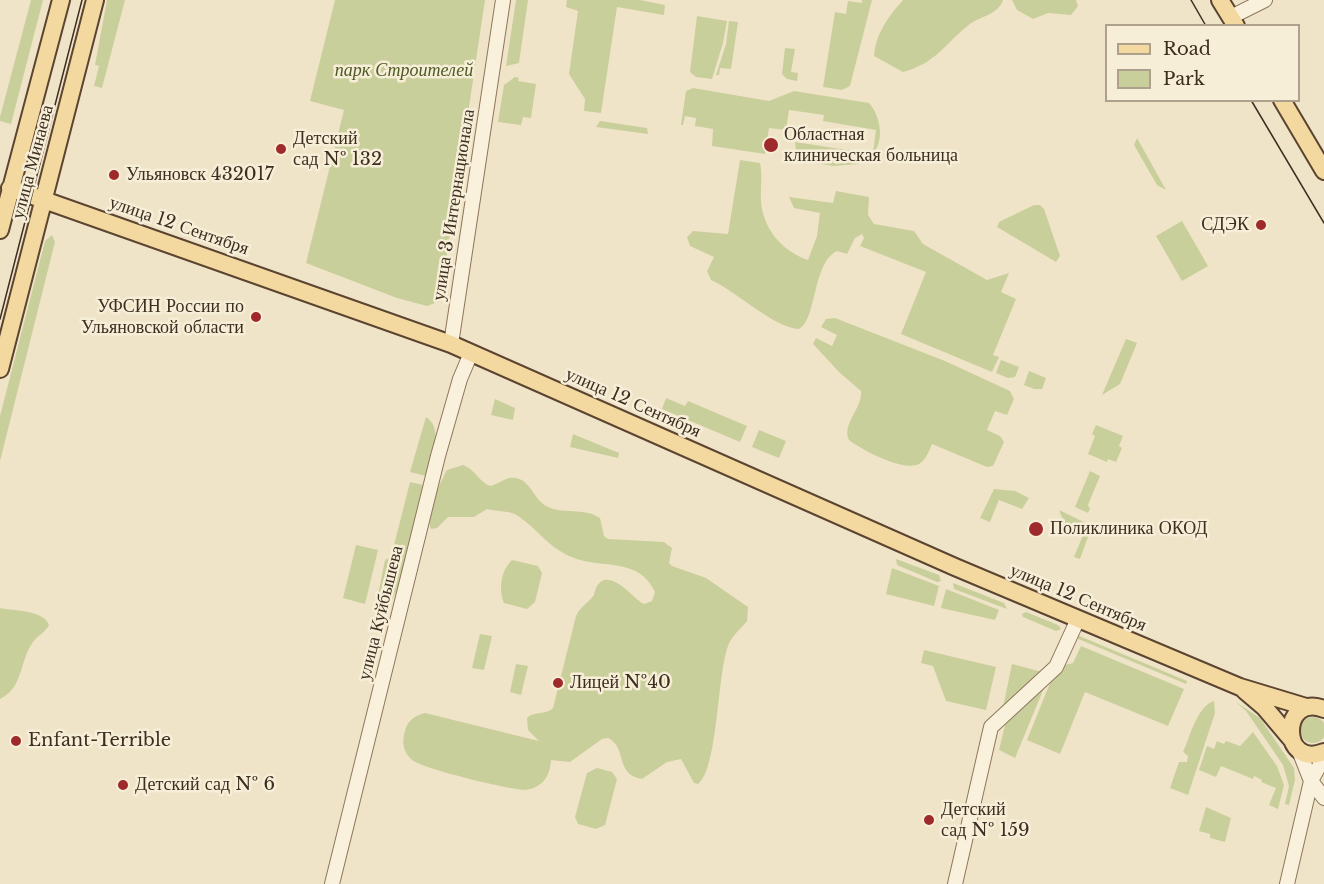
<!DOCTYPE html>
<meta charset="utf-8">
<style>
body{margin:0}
#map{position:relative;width:1324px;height:884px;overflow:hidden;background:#f0e4c8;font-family:"Libre Baskerville",serif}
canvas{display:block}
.legend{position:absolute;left:1105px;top:24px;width:195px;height:78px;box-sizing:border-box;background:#f7eed8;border:2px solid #ada18e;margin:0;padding:8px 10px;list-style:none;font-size:18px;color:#3d2e20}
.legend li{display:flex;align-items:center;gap:12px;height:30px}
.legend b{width:30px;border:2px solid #ada18e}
</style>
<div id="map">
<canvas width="1324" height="884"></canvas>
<ul class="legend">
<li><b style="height:8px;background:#f3d9a0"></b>Road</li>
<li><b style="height:16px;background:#c9cf9b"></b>Park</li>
</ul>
</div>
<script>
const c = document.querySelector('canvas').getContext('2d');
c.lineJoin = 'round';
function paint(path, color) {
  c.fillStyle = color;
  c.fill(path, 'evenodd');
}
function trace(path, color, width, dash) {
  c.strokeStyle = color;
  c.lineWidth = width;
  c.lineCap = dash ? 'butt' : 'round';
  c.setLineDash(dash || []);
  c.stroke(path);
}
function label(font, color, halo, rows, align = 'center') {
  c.font = font + ' "Libre Baskerville",serif';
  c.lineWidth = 5;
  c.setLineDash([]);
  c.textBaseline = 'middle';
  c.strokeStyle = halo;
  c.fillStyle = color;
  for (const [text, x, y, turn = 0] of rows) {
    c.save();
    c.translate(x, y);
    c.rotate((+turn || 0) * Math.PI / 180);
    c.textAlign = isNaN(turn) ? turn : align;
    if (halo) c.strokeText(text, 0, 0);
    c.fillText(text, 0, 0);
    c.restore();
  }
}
paint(new Path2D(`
 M31,0H43L11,124L0,121V117Z
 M107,0H125L102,88L94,86L99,66L95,65Z
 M335,0H485L440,301L427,306L397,298L306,263L344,110L310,101Z
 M516,0H528L519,63L506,66Z
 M567,0H640L665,5L664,15L617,7L601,113L584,111L585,99L569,74L578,11L566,7Z
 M862,0H872L850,86L842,90L823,87L835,12L846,14L848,1L862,3Z
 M903,0H1003C998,15 981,16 970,24C945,43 937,63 903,72L874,56C876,33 888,17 903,0Z
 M1012,0H1076L1078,6L1071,15L1048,13L1033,19L1017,10Z
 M697,16L727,21L723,43L712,79L696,77L690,72Z
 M729,21L738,22L731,69L720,68L719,75H716L726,44Z
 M785,48L795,49L791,72L798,73L797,81L787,79L782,74Z
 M515,77L519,78L518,81L536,84L531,118L523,117L521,125L498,122L504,85Z
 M693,88L769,101L794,91L869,103C880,115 885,140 873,153L876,130L823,121L824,115L789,110L786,130L769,128L765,154L712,146L713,129L695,126L696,118L685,116L683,125H681L686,91Z
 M600,121L647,128L648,134L596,127Z
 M1137,138L1166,190L1157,185L1134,145Z
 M795,142L860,152L859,164L833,166L797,160Z
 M740,160L760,163C763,176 760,188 761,201C763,229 782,251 808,260L817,236L820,213L794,208L789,197L833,203L836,191L869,197L868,215L874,224L914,231L923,244L987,280L1009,273L1001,292L1016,299L993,355L999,357L992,372L901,334L926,272L860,246L864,238L862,234L855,238L847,254L837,251C812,263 817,320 799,329C774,328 736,291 711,280L707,271L714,257L690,246L687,237L693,231L728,234Z
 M1034,205H1040L1044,209L1060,256L1056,262L997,227L999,222Z
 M1182,221L1208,266L1182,281L1156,236Z
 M52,235L55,242L0,461V416L45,241Z
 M835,318L945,361L1010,391L1014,399L1007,415L995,411L987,430L1000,436L1004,442L993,466L987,467L932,444C929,451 926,460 919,464C903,472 862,450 849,440C841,424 863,408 861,391L840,373L813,344L816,338L832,346L837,335L821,327L826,319Z
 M1126,339L1137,343L1120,384L1102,395Z
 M1001,360L1019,367L1015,377L1008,378L996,373Z
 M1029,371L1046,378L1042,389H1034L1024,385Z
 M666,398L685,406L688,401L747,426L740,442L662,409Z
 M495,399L515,408L513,420L491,415Z
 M426,417C445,429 430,459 426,476L410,472Z
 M1096,425L1123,436L1119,446L1122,448L1116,462L1108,459L1107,462L1088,454L1095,436L1092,434Z
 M759,430L786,441L779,458L752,447Z
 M573,434L619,453L618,458L570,447Z
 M463,465C475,469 479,482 490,486C499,484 506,476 516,478C531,481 533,498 546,506C563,515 584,507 600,518L604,536L608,539L664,542L672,548L669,563L672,566L706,578L748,607L747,621C740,630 732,635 728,646C717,675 718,769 698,784L694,783L681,759L667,762L642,779C614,774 628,748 608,738L602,739L570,762L551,760C550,777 542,788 525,790C507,789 423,769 412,760C404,753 402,744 404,735C406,722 413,716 425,713L539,741L528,730L527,718C535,710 545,716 553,708L576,616C580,607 588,603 594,595C594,594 596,587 597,586C610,566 634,600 644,604L652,601L655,592C639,557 603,569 574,558C548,548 539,530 518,516C510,510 497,512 487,509L474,517H448L437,528L431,529C425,517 440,482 447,470Z
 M1090,471L1100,476L1088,505L1090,509L1088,513L1075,507Z
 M410,482L423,485L398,587L391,602L376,605L385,560L391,557Z
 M994,489L1015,491L1029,498L1022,509L999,500L990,522L980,518Z
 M1059,510L1092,526L1080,559L1074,557L1083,535L1061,525L1063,520Z
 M356,545L378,550L365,604L343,598Z
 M896,559L939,575L941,581L937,582L897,565Z
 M512,560L538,566L542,573L535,602L527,609L504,603C498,590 501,570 512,560Z
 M892,568L939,586L934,606L886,594Z
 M953,583L1004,603L1007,609L954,589Z
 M946,589L999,610L995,620L941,608Z
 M0,608C14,611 44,610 49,625C45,633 38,635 33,642C19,661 24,687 0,699Z
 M1026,612L1058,625L1061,629L1056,631L1023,617L1022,614Z
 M480,634L492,636L484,670L472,668Z
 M1077,635L1187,681L1186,684L1076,638Z
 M1081,646L1184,689L1168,726L1085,692L1060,754L1027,740L1052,678L1061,666L1073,663Z
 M924,650L996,667L986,710L946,701L933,666L921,663Z
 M516,664L528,666L521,695L510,692Z
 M1012,664L1046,673L1002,712Z
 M1044,688L1015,758L999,750L1005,725Z
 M1214,701L1215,713L1188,795L1170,788L1179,762H1187L1188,756L1183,752C1190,737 1197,706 1214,701Z
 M1236,702L1260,718L1294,768L1295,780L1289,805L1285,804L1289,786L1283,765L1246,711Z
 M1300 730a13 13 0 1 1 26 0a13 13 0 1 1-26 0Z
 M1253,732L1277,766L1284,785L1278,809L1269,805L1276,788L1261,782L1262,780L1254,776L1253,779L1221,766L1216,777L1199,770L1207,746L1214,749L1217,741L1224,744L1226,741L1240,746Z
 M597,768L612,772L617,779L605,825L596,829L578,824L575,817L587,773Z
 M1206,807L1231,818L1225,842L1210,838V834L1199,831Z`), '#c9cf9b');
const minor = new Path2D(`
 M1231,17L1265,0
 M451,344L503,0
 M1298,748L1311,781L1324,798
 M332,884L438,456L460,379L471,353
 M955,884L991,727L1056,667L1078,619
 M1287,884L1311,781L1324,757`);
const major = new Path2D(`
 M1220,0L1236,26
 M1282,100L1324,171
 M10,188L451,344L955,567L1240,687L1306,707
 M0,230L61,0
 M0,369L95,0
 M1245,691L1265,708L1292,740
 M1324,709C1280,692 1280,770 1324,752`);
trace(minor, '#8d765c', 16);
trace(major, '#5b4430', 20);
trace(minor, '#faf1dc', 14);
trace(major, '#f3d9a0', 16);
trace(new Path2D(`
 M1191,0L1206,26
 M1251,100L1324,223
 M0,319L82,0`), '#3d2e20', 1.5);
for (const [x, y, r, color] of [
 [771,145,8,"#9e2a2b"],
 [281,149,6,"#9e2a2b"],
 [114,175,6,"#9e2a2b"],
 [1261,225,6,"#9e2a2b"],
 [256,317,6,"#9e2a2b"],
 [1036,529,8,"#9e2a2b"],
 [558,683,6,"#9e2a2b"],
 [16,741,6,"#9e2a2b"],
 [123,785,6,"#9e2a2b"],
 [929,820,6,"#9e2a2b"]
]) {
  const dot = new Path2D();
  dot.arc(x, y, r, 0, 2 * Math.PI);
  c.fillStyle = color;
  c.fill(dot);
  trace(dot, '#f7eed8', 2);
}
label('italic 18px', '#4d5a26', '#f7eed8', [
 ["парк Строителей",404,71]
]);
label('18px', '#3d2e20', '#f7eed8', [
 ["Областная",784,135],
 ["клиническая больница",784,156],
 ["Детский",293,139],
 ["сад № 132",293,160],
 ["Ульяновск 432017",126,175],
 ["СДЭК",1249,225,"right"],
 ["УФСИН России по",244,307,"right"],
 ["Ульяновской области",244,328,"right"],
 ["Поликлиника ОКОД",1050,529],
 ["Лицей №40",570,683],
 ["Enfant-Terrible",28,741],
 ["Детский сад № 6",135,785],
 ["Детский",941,810],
 ["сад № 159",941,831]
], 'left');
label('18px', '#3d2e20', '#f7eed8', [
 ["улица Минаева",33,162,-75],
 ["улица 3 Интернационала",454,205,-81],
 ["улица 12 Сентября",179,226,19],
 ["улица 12 Сентября",633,403,24],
 ["улица 12 Сентября",1078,598,23],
 ["улица Куйбышева",381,613,-76]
]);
</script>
